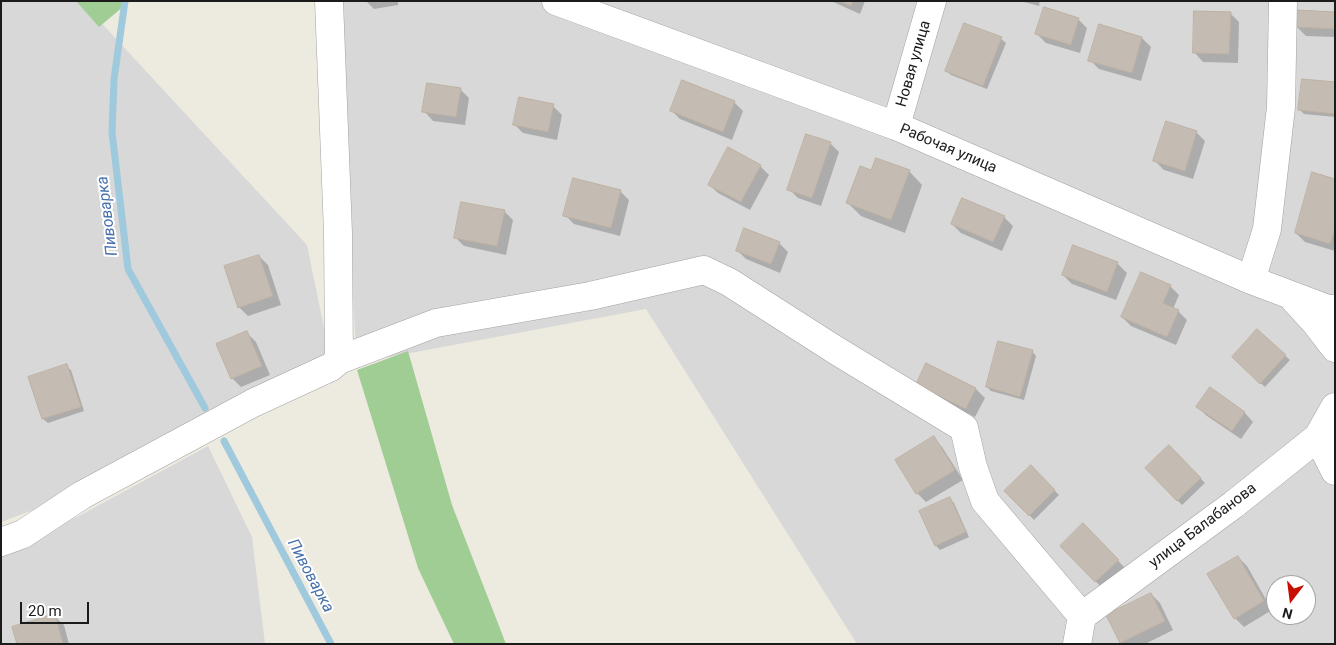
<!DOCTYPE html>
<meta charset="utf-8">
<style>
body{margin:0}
#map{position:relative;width:1336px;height:645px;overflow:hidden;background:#edeae0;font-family:Roboto,sans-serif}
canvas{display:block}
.frame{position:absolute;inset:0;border:2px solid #1b1b1b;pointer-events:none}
.north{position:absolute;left:1266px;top:575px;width:50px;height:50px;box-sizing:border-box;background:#fff;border:1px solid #a4a4a4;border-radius:50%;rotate:195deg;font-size:14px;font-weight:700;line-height:20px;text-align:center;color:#1b1b1b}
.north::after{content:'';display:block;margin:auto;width:18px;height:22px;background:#c60f00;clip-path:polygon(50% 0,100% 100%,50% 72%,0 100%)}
.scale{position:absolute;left:20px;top:602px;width:69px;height:22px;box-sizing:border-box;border:2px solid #1b1b1b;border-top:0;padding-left:6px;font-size:15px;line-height:18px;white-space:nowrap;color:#1b1b1b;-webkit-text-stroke:4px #fff;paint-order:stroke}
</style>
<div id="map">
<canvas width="1336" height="645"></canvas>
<div class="frame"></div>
<div class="north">N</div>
<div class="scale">20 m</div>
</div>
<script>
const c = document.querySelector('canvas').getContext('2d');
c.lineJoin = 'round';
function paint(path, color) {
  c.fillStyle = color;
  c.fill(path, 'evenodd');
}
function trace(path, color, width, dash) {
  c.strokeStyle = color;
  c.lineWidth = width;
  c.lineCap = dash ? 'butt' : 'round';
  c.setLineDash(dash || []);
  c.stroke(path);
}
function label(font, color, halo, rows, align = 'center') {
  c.font = font + ' Roboto,sans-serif';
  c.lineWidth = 4;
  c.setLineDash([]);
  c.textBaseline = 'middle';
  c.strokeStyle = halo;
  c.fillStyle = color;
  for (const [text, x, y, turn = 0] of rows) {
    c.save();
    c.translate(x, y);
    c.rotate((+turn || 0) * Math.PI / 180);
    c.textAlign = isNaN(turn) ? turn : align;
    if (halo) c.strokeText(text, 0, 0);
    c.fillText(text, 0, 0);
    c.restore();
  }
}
paint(new Path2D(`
 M1,1H81L307,245L329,352L323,365L183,427L33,510L1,522Z
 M335,1H1335V644H857L646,309L357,363ZM1276,585H1306V615H1276Z
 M208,446L252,537L265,644H1V550L79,516Z`), '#d9d8d8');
paint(new Path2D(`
 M76,1H130L99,27Z
 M408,351L452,505L506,644H454L418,568L357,370Z`), '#a0cd94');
paint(new Path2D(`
 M366,1H398V5L374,9Z
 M831,1H865L860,14Z
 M1020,1H1040L1039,6Z
 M1230,13L1239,22L1238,63L1203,62L1194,52Z
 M1335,13V37L1306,36L1297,27Z
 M1078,19L1087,28L1080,53L1046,43L1037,34Z
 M1100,26L1142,38L1151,47L1141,81L1099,69L1090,60Z
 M1001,39L1006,43L987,89L951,75L947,71Z
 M1335,83V117L1304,114L1299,109Z
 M460,89L469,98L465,125L433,121L424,111Z
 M734,102L743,111L732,140L680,119L671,110Z
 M553,106L562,115L557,140L523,133L514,124Z
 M1196,132L1205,141L1193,179L1164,170L1155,161Z
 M830,143L839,152L821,206L798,198L789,189Z
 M760,166L769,175L750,210L718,193L709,184Z
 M872,171H909L922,185L905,233L861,216L848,203Z
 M1335,180V251L1305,242L1296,233Z
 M620,191L629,200L620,236L574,224L565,215Z
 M504,211L513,220L506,255L464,246L455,237Z
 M1004,217L1013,226L1002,251L961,233L952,224Z
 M779,243L788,252L780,273L746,259L737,250Z
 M1074,247L1118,264L1127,273L1116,300L1072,284L1063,275Z
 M259,256L268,265L281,305L248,316L239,307Z
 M1170,286L1179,295L1173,309L1178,311L1187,320L1176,345L1131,326L1122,317Z
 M1257,331L1290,360L1265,387L1233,357Z
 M247,333L256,342L270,375L241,387L232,378Z
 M1032,351L1036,356L1024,400L991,391L987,387Z
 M66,366L71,370L84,411L48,423L43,419L30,377Z
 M976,389L985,398L975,417L926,393Z
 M1210,389L1245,413L1253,422L1241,439L1207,416L1198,407Z
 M933,438L942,447L963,480L926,502L917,493Z
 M1169,446L1205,483L1182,505L1146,468Z
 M1031,467L1059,495L1034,520L1006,491Z
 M949,498L954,503L969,537L940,550L936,546L921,511Z
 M1092,534L1127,570L1105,591L1061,546Z
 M1238,557L1247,566L1272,610L1244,627L1235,618Z
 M1151,594L1160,603L1173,630L1145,644H1122L1121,642Z
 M54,616L64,625L69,644H18Z`), '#0003');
trace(new Path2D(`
 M125,1L114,79L112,132L128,269L205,408
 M224,441L331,644`), '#9fc9dc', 7);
const building = new Path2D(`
 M840,1H853L851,6Z
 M1044,7L1079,18L1071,45L1035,34Z
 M1296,10L1335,12V29L1295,27Z
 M1194,11L1231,12L1229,54L1193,53Z
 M964,23L1002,37L983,86L945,71Z
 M1099,24L1142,37L1132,73L1088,61Z
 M1302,79L1335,82V114L1298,110Z
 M682,80L735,101L723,132L670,111Z
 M427,83L461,88L456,117L422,112Z
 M519,97L554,104L548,132L513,125Z
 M1166,121L1197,131L1185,171L1153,161Z
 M806,134L831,142L812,198L787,190Z
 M728,147L761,165L741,202L708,185Z
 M876,158L910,170L891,220L846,203L860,166L871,170Z
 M1312,172L1335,179V229L1330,244L1295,233Z
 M573,178L621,190L611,228L563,216Z
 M962,198L1005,216L993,242L951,224Z
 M461,202L505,210L497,246L454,238Z
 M744,228L780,242L771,264L736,251Z
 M1073,245L1118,262L1107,292L1062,275Z
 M259,255L273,296L238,308L224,266Z
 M1141,272L1171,285L1163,303L1179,310L1167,337L1121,317Z
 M1257,329L1286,355L1260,384L1232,357Z
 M247,331L262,366L231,379L216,344Z
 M998,341L1033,350L1020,397L986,387Z
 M926,363L976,388L966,409L916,385Z
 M67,364L81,407L42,419L28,377Z
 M1210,387L1245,412L1232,431L1196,407Z
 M934,436L955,470L916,494L895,460Z
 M1169,445L1201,478L1177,501L1145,468Z
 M1031,465L1055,490L1029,516L1004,491Z
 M950,497L966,532L935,546L919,511Z
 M1083,523L1119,560L1095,582L1060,546Z
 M1238,556L1264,601L1234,619L1207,574Z
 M1151,593L1165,621L1120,643L1106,615Z
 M55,614L63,644H17L12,627Z`);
paint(building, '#c4bcb3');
trace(building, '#beb1a2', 1);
const minor = new Path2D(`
 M556,1L896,126L1251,280L1328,309H1335
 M896,126L932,1
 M1251,280L1267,229L1281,107L1283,1
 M1294,299L1315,322L1335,348
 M339,360L436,323L590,296L704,270L729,282L837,351L964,428L973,467L985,501L1082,616
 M1318,437L1335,471
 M1,542L23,534L82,495L253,403L331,367L339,360L338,233L329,1
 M1077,644L1082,616L1233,505L1318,437L1335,407`);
trace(minor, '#a2a2a2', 29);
trace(minor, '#fff', 28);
label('15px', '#1b1b1b', '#fff', [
 ["Новая улица",914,64,-74],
 ["Рабочая улица",948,149,23],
 ["улица Балабанова",1203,526,-37]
]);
label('italic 16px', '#4771ab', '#fff', [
 ["Пивоварка",108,216,-97],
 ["Пивоварка",310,576,62]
]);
</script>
